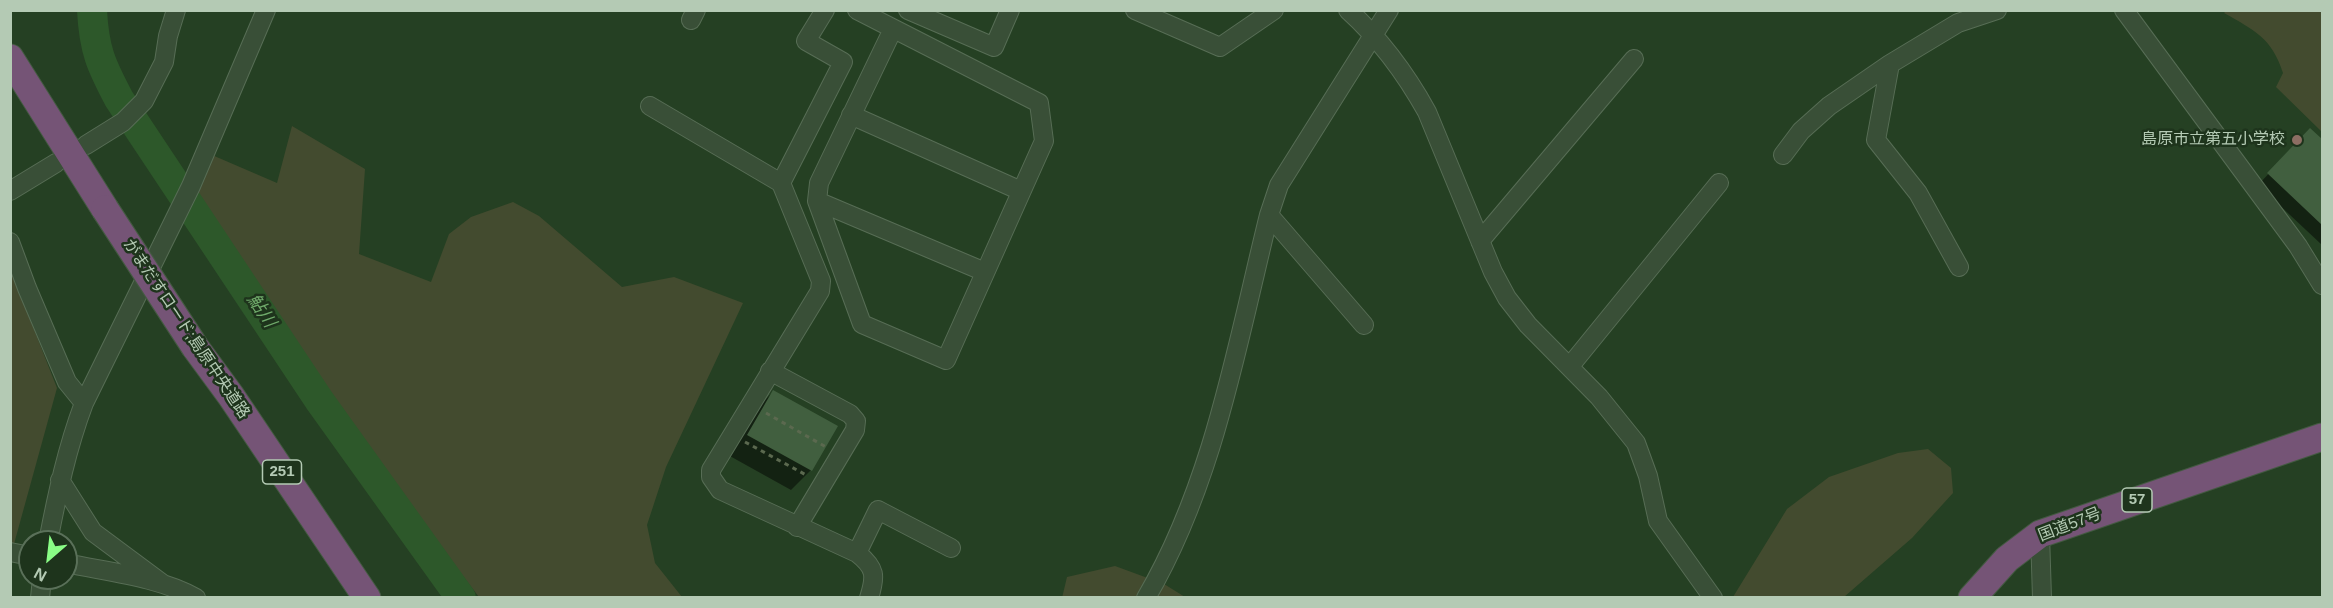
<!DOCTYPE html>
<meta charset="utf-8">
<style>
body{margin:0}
#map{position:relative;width:2333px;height:608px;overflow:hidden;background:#254023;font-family:Helvetica,sans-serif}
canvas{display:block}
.frame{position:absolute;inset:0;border:12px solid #b4cab4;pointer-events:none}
.north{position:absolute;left:18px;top:530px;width:60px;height:60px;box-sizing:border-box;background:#1e341c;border:2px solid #5a7059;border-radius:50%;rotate:208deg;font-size:16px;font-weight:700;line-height:24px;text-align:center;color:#b4cab4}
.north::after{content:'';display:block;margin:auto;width:21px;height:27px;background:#8afd86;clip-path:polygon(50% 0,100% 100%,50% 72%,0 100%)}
</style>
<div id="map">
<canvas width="2333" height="608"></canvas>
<div class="frame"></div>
<div class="north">N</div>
</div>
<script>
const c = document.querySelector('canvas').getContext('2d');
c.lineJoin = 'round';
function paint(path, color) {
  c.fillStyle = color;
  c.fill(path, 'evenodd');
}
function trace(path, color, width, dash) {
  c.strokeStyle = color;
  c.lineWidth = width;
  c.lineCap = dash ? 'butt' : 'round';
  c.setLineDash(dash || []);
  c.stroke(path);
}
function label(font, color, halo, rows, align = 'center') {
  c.font = font + ' Helvetica,"Noto Sans JP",sans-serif';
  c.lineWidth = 5;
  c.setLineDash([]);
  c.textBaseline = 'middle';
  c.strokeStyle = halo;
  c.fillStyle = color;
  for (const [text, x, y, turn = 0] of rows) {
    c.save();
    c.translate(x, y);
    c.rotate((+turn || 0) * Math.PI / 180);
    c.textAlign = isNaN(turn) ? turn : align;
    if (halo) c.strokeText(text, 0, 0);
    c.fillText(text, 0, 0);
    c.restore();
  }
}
paint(new Path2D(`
 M2226,11H2322V132L2276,87L2283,73C2272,38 2254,30 2224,13Z
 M292,126L365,169L359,254L431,282L449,234L471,217L513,202L539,216L622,287L674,277L743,303L666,467L647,525L655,563L682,597H479L318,389L290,341L195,197L212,155L277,183Z
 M10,268L57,388L14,544L10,543Z
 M1928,449L1951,468L1953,493L1912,538L1844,597H1733L1787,509L1829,477L1898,453Z
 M1115,566L1164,584L1185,597L1062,598L1067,577Z`), '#434b2f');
paint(new Path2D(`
 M2310,130L2322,141V245L2258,185Z
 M773,392L836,427L811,470L791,490L728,455L753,412Z`), '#0007');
trace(new Path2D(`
 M92,10C94,50 101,65 119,99L319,400L461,598`), '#2d582a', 30);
paint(new Path2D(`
 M2310,128L2322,139V225L2267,173Z
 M773,390L838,426L812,471L747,435Z`), '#415f3f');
const minor = new Path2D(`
 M825,10L806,41L843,62L781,183L821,281L820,291L711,470V477L720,490L857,553C876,568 876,576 869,598
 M857,10L1039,103L1044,141L946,360L862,324L817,201L819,183L893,29
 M908,10L994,47L1010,10
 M1135,10L1220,47L1274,10
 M1348,10C1380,39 1406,74 1427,112L1493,272L1507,298L1528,325L1599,397L1636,443L1648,476L1658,521L1713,598
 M2124,10L2298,246L2322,285
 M691,20L696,10
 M1890,64L1876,140L1918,193L1959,267
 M650,106L781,183
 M851,115L1021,191
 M86,145L123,122L144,101L164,62L168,36L176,10
 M1783,155L1801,131L1829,106L1890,64L1958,23L1997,10
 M10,191L56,163
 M817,201L985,272
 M1269,215L1364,325
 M1480,241L1634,59
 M10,242L27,288L67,382L84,403
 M1570,366L1719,183
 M770,371L850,414L856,421L855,430L797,527
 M60,480L93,532L163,584
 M2040,534L2042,598
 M48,542C57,495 67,448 84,403L191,186L266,10
 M10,552L30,556
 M857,553L878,510L951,548
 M66,563C107,572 159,577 196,598
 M40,598L42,578
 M1146,598C1214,482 1237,344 1269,215L1279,185L1389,10`);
const highway = new Path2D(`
 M10,58L105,209
 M195,347L231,396L367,598
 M1972,598L2007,559L2040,534L2322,437`);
trace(minor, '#576d55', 20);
trace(highway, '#445a42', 29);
trace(new Path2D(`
 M766,413L826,447
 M745,442L808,476`), '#5b694f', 3, [4.5, 4.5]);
trace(minor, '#394f37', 18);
trace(highway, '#755476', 27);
const highwayBridge = new Path2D(`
 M105,209L195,347`);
trace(highwayBridge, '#445a42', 29, []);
trace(highwayBridge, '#755476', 27);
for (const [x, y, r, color] of [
 [2297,140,6,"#8d6e63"]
]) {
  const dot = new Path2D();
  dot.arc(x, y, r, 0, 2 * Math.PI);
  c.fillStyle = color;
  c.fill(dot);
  trace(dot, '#1e341c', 2);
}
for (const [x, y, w] of [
 [282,472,39],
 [2137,500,30]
]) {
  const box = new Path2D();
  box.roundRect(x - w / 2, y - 12, w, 24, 4.5);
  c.fillStyle = '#1e341c';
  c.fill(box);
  trace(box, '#b4cab4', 1.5);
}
label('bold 15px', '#b4cab4', null, [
 ["251",282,472],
 ["57",2137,500]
]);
label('16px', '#b4cab4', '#1e341c', [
 ["島原市立第五小学校",2285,140]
], 'right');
label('16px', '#b4cab4', '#1e341c', [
 ["がまだすロード;島原中央道路",186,329,56],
 ["国道57号",2070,525,-21]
]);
label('italic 18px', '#70ab6b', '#1e341c', [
 ["鮎川",261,311,56]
]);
</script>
